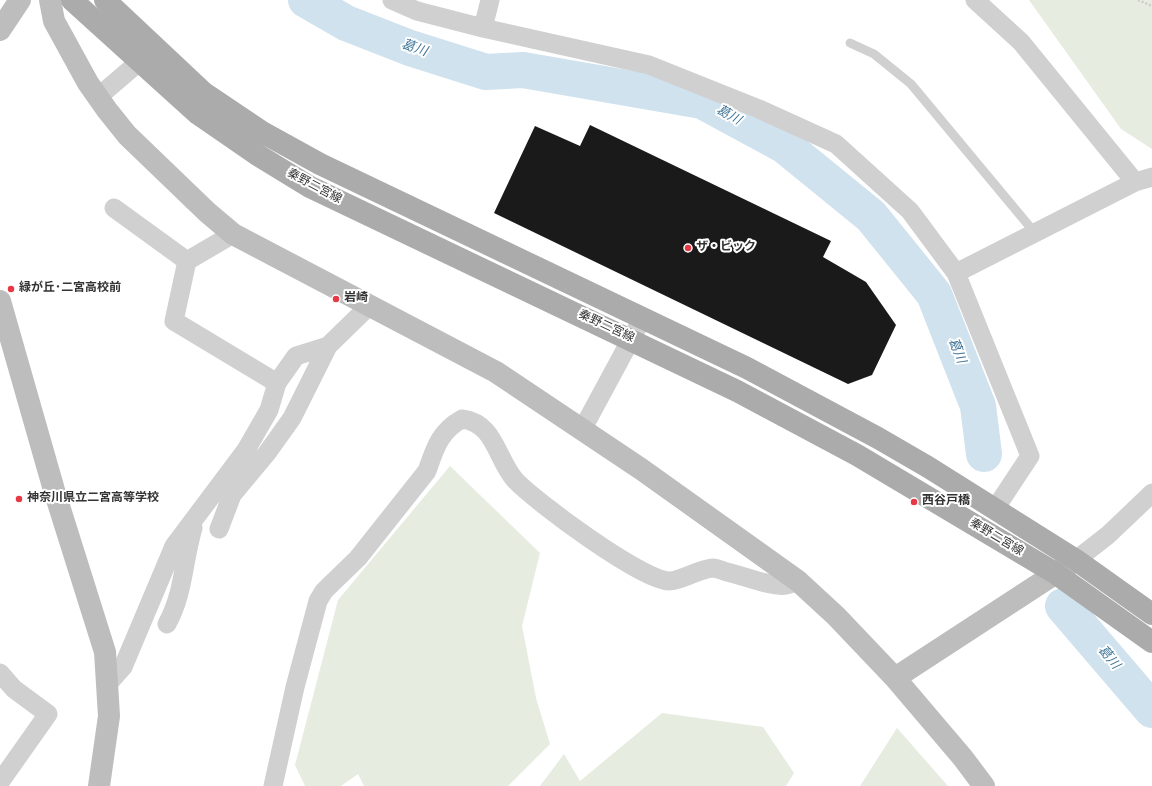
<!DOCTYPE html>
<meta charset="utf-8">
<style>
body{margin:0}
canvas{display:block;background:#fff}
</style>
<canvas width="1152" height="786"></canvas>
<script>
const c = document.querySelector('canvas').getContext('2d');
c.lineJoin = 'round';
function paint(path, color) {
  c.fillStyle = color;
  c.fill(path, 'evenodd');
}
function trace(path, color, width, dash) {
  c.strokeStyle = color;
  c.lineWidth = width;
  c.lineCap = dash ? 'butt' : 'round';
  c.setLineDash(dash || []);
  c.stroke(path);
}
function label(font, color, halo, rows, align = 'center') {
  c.font = font + ' Overpass,"Noto Sans JP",sans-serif';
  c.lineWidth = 4;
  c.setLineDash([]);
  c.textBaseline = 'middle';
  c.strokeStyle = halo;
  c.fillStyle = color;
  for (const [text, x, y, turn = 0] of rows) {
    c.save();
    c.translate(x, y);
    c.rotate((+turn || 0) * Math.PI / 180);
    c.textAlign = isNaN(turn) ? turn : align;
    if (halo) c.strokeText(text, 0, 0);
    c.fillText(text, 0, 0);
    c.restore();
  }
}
paint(new Path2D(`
 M1029,0H1152V149L1121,129Z
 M450,466L540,553L522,626L536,698L550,744L508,786H364L358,774L341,786H305L295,765L338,600Z
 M662,713L763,727L794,773L786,786H540L564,754L580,781Z
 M897,728L948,786H860Z`), '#e6ecdf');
trace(new Path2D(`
 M306,0L346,23L410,48L486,72L523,70L702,101L785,146L871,216L934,294L978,406L984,454
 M1063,606L1152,710`), '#cfe2ee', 36);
paint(new Path2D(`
 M590,125L831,241L823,257L866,282L896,325L872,375L848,384L494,213L535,126L580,146Z`), '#1a1a1a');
trace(new Path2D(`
 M1138,0L1152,6`), '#cdcdcd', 2.5, [2, 2]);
trace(new Path2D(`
 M850,43L874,54L911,84L1035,233`), '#d0d0d0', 9);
trace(new Path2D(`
 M392,0L417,11L483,28L649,65L759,109L836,144L910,211L956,273L1030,456L995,509
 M975,0L1021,42L1135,182
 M483,28L490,0
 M98,97L139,62
 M114,208L187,261L174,321L277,383
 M187,261L233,234
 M956,273L1135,182L1152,177
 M582,430L643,317
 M219,529L232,495L267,453L292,418L328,346L369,306
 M1076,560L1108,535L1152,493
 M167,624C184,593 183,562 193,528
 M0,673L14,689L48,714L0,782
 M107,685L123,667L174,546L246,450L269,410L277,383L296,356L328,346
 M273,786L295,687L318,601L324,591L358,558L427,471C435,448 440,431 462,419C495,423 496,458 515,480C536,502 641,580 669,581C682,581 698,569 713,568C717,568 723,571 727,572C742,575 773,588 786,585C790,584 794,582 798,581`), '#d0d0d0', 19);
trace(new Path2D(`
 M50,0L54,21L88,83L107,110L127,135L207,212L233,234L496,372L641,469L798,581L836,616L895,678L963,758L984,786
 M0,30L20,0
 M0,301L54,490L105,652L109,716L99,786
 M895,678L1076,560`), '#bdbdbd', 22);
trace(new Path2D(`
 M72,0L198,114L256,154L310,187L737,391L857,455L1055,573L1152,642
 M105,0L204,93L262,132L320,164L747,368L878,438L928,467L1076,560L1152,614`), '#ababab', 22);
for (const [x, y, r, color] of [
 [688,248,4,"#e63946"],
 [11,289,4,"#e63946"],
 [336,299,4,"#e63946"],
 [19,499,4,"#e63946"],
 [914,502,4,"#e63946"]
]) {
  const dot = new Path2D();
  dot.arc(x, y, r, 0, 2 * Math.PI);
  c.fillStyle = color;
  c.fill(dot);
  trace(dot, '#fff', 1.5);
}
label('12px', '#333', '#fff', [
 ["秦野二宮線",314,187,28],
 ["秦野二宮線",606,327,25],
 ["秦野二宮線",996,538,31]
]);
label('bold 12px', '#333', '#fff', [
 ["ザ・ビック",696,248],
 ["緑が丘･二宮高校前",19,289],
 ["岩崎",344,299],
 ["神奈川県立二宮高等学校",27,499],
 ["西谷戸橋",922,502]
], 'left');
label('italic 13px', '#3f7597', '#fff', [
 ["葛川",414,49,19],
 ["葛川",728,116,29],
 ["葛川",956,351,68],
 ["葛川",1108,658,50]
]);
</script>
